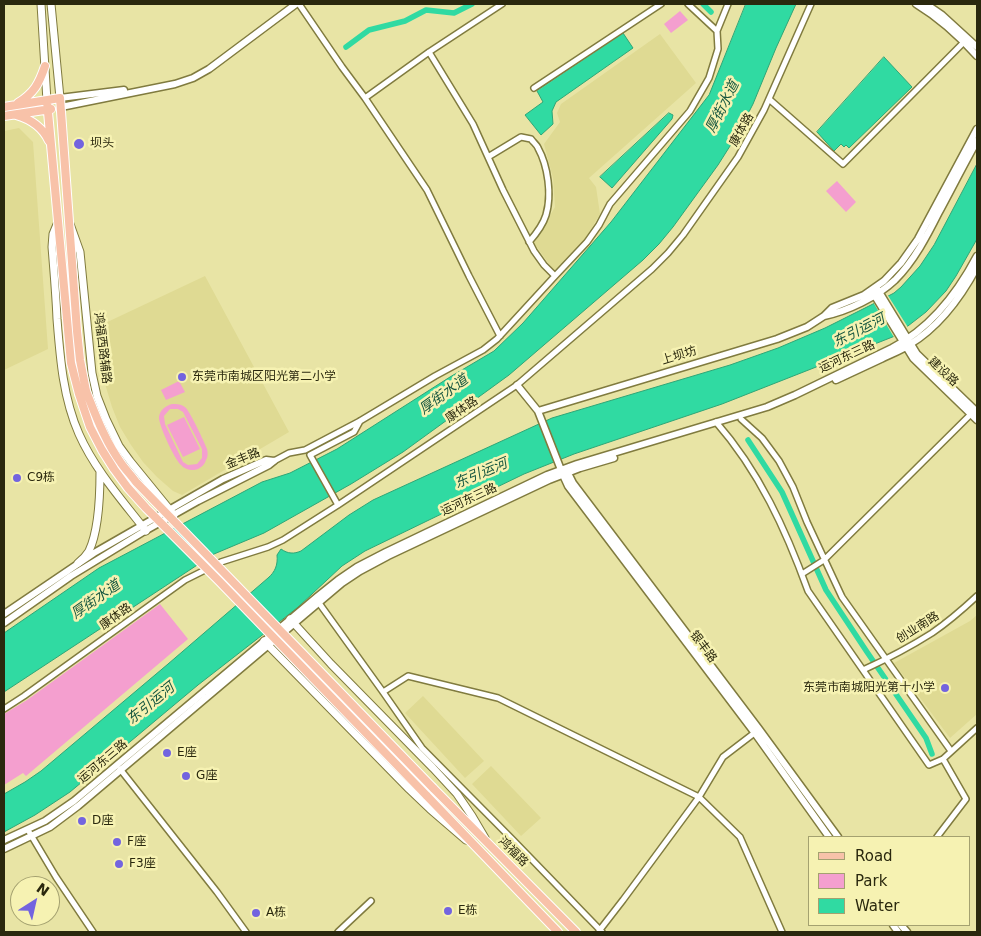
<!DOCTYPE html>
<meta charset="utf-8">
<style>
body{margin:0}
#map{position:relative;width:981px;height:936px;overflow:hidden;background:#e8e4a5;font-family:"DejaVu Sans",sans-serif}
canvas{display:block}
.frame{position:absolute;inset:0;border:5px solid #2a280e;pointer-events:none}
.legend{position:absolute;left:808px;top:836px;width:162px;height:90px;box-sizing:border-box;background:#f6f2b2;border:1px solid #a4a170;margin:0;padding:6px 9px;list-style:none;font-size:15px;color:#2a280e}
.legend li{display:flex;align-items:center;gap:10px;height:25px}
.legend b{width:25px;border:1px solid #a4a170}
.north{position:absolute;left:10px;top:876px;width:50px;height:50px;box-sizing:border-box;background:#f6f2b2;border:1px solid #a4a170;border-radius:50%;rotate:35deg;font-size:14px;font-weight:700;line-height:20px;text-align:center;color:#2a280e}
.north::after{content:'';display:block;margin:auto;width:18px;height:22px;background:#7364df;clip-path:polygon(50% 0,100% 100%,50% 72%,0 100%)}
</style>
<div id="map">
<canvas width="981" height="936"></canvas>
<div class="frame"></div>
<ul class="legend">
<li><b style="height:6px;background:#f8c2a9"></b>Road</li>
<li><b style="height:14px;background:#f49fcf"></b>Park</li>
<li><b style="height:14px;background:#30daa2"></b>Water</li>
</ul>
<div class="north">N</div>
</div>
<script>
const c = document.querySelector('canvas').getContext('2d');
c.lineJoin = 'round';
function paint(path, color) {
  c.fillStyle = color;
  c.fill(path, 'evenodd');
}
function trace(path, color, width, dash) {
  c.strokeStyle = color;
  c.lineWidth = width;
  c.lineCap = dash ? 'butt' : 'round';
  c.setLineDash(dash || []);
  c.stroke(path);
}
function label(font, color, halo, rows, align = 'center') {
  c.font = font + ' "DejaVu Sans","Noto Sans SC",sans-serif';
  c.lineWidth = 5;
  c.setLineDash([]);
  c.textBaseline = 'middle';
  c.strokeStyle = halo;
  c.fillStyle = color;
  for (const [text, x, y, turn = 0] of rows) {
    c.save();
    c.translate(x, y);
    c.rotate((+turn || 0) * Math.PI / 180);
    c.textAlign = isNaN(turn) ? turn : align;
    if (halo) c.strokeText(text, 0, 0);
    c.fillText(text, 0, 0);
    c.restore();
  }
}
paint(new Path2D(`
 M660,34L696,83L589,178L596,187L600,214L585,239L554,271L534,243L555,207L553,178L544,144L560,122L557,113L561,104Z
 M19,128L33,142L48,349L4,370V131Z
 M205,276L289,432L182,495L173,491L157,477L143,462L131,445L120,427L112,407L106,387L102,367L100,346L101,325Z
 M977,615V714L950,738L894,663L970,621Z
 M423,696L484,761L465,778L405,713Z
 M491,766L541,818L521,836L472,784Z`), '#dfda93');
paint(new Path2D(`
 M680,11L688,20L671,33L664,24Z
 M837,181L856,202L846,212L826,191Z
 M179,381L185,392L166,400L161,390Z
 M172,404C177,404 182,404 186,408C191,414 204,441 207,449C208,453 208,457 206,460C205,464 202,467 198,469C193,471 185,470 181,465C175,460 158,424 159,417C160,410 165,406 172,404ZM170,409H178L183,412L202,449V458L197,464L188,465L183,462L165,424L164,416Z
 M184,417L200,449L183,457L167,425Z
 M160,604L188,639L26,776L23,773L4,785V714L27,700Z`), '#f49fcf');
const water = new Path2D(`
 M746,4H796L776,48L753,104L737,135L718,165L673,227L659,244L643,260L509,375L403,452L351,484L264,533L214,554L4,692V633L99,568L262,482L290,473L337,449L450,377L494,351L523,323L611,222L709,95Z
 M623,33L633,48L556,102L552,111L553,124L541,135L525,115L543,102L537,91Z
 M884,57L912,87L849,148L846,145L844,147L841,144L834,151L817,132Z
 M669,113L673,115L672,119L612,188L600,177Z
 M977,164V239L956,276L946,291L926,312L895,336L722,404L574,454L524,474L365,551L342,566L297,608L198,685L70,792L35,815L4,832V794L25,782L41,771L168,664L268,578C275,572 278,565 277,555L281,549C288,554 294,554 301,551L349,515L373,500L552,418L730,365L778,348L825,328L871,305L894,293L901,287L920,266L934,245Z`);
paint(water, '#30daa2');
trace(water, '#2ea576', 1);
paint(new Path2D(`
 M887,294L909,329L895,339L873,302Z`), '#e8e4a5');
trace(new Path2D(`
 M703,4L711,12
 M346,47L369,30L405,21L426,10L454,13L472,4
 M748,440L782,492L826,590L867,652L926,738L932,754`), '#30daa2', 5.5);
const minor = new Path2D(`
 M299,4L342,67L365,98L427,190L469,276L500,336
 M688,4L717,31
 M429,52L473,124L503,190L534,251L544,265L555,276
 M534,88L661,4
 M365,98L429,52L502,4
 M769,99L843,164L964,42
 M488,157L521,137L531,139C533,142 537,145 538,148C548,166 552,195 546,215C543,225 536,234 529,242
 M741,419L762,438L779,461L793,487L807,522L842,597L951,751
 M716,422C759,471 786,530 808,591L929,765L943,759
 M274,461L289,453L305,450L360,421L435,376L483,350L497,339L555,276L587,242L599,225L610,204L690,111L709,78L718,49L717,31L728,4
 M338,505L310,455L354,432L360,421
 M802,574L824,560L973,412
 M319,603L383,692L422,748L514,841L602,932
 M863,670C887,659 910,647 932,633C948,622 963,609 977,596
 M383,692L408,676L498,698L699,797L740,837L782,932
 M4,709L24,696L185,580L221,562L268,547L283,540L338,505L517,385L652,269L668,253L683,235L738,157L764,110L811,4
 M120,769L217,892L246,932
 M28,830L56,877L93,932
 M937,837L966,799L943,759L977,728
 M599,931L623,900L699,797L723,757L757,731
 M338,932L371,901`);
const tertiary = new Path2D(`
 M916,4C939,18 959,36 977,56
 M926,4L942,15L977,47
 M60,98L124,90
 M61,107L175,84L193,78L209,69L296,4
 M977,129L918,239L901,263L884,281L864,295L832,308L824,316C848,311 877,297 895,280C914,261 927,236 939,212C952,188 964,164 977,141
 M878,290L917,354L977,412
 M873,293L913,358L977,420
 M836,380C851,373 866,366 881,359C891,354 900,351 909,345C939,327 961,297 977,267
 M517,385L538,411L563,475L568,486L754,732L829,837
 M538,411L777,339L807,327L824,316
 M568,473L573,483L759,729L838,837
 M4,614L94,553L195,495L223,479L266,460L274,461
 M4,623L71,576L143,532L198,501L269,465L274,461
 M4,840L45,821L74,801L318,596L338,580L357,567L386,552L547,475L577,464L767,407L795,395L892,348C931,328 957,294 977,256
 M4,849L50,827L78,806L342,583L360,571L388,556L549,480L580,468L614,458
 M893,925L898,932
 M901,925L907,932`);
const secondary = new Path2D(`
 M41,4L47,101
 M51,4L60,98
 M58,222L53,234L52,247C54,271 56,295 57,319C60,357 63,398 79,434C95,470 122,500 146,531
 M70,224L80,252L92,373L97,396L106,419L119,446L130,461L174,515
 M78,563C83,559 86,556 89,551C99,530 100,495 100,472
 M290,619L331,664L433,768L457,794L472,816L485,838
 M264,641L409,789L430,809L466,840`);
const primary = new Path2D(`
 M47,101L71,363L79,394
 M18,103C34,93 39,84 45,66
 M4,107L60,98L77,331L80,360L86,391
 M16,115C30,119 42,126 49,141
 M4,116L51,109
 M433,788L576,932
 M426,795L558,932`);
trace(minor, '#807b3f', 8);
trace(tertiary, '#807b3f', 9);
trace(secondary, '#807b3f', 9);
trace(primary, '#fff', 10);
trace(minor, '#fff', 5);
trace(tertiary, '#fff', 6);
trace(secondary, '#fff', 7);
trace(primary, '#f8c2a9', 8);
const primaryBridge = new Path2D(`
 M86,391C96,416 105,441 121,463C125,469 131,475 136,482L433,788
 M79,394L90,427L102,450L114,469L128,488L146,508L219,581L426,795`);
trace(primaryBridge, '#fff', 10, []);
trace(primaryBridge, '#f8c2a9', 8);
for (const [x, y, r, color] of [
 [79,144,6,"#7364df"],
 [182,377,5,"#7364df"],
 [17,478,5,"#7364df"],
 [945,688,5,"#7364df"],
 [167,753,5,"#7364df"],
 [186,776,5,"#7364df"],
 [82,821,5,"#7364df"],
 [117,842,5,"#7364df"],
 [119,864,5,"#7364df"],
 [448,911,5,"#7364df"],
 [256,913,5,"#7364df"]
]) {
  const dot = new Path2D();
  dot.arc(x, y, r, 0, 2 * Math.PI);
  c.fillStyle = color;
  c.fill(dot);
  trace(dot, '#f6f2b2', 2);
}
label('12px', '#2a280e', '#f6f2b2', [
 ["康体路",742,130,-61],
 ["鸿福西路辅路",102,348,83],
 ["上坝坊",679,356,-17],
 ["运河东三路",847,357,-25],
 ["建设路",943,372,43],
 ["康体路",462,410,-34],
 ["金丰路",243,459,-22],
 ["运河东三路",469,500,-25],
 ["康体路",116,617,-36],
 ["创业南路",918,628,-32],
 ["银丰路",703,647,53],
 ["运河东三路",103,762,-40],
 ["鸿福路",513,852,45]
]);
label('12px', '#2a280e', '#f6f2b2', [
 ["坝头",90,144],
 ["东莞市南城区阳光第二小学",192,377],
 ["C9栋",27,478],
 ["东莞市南城阳光第十小学",935,688,"right"],
 ["E座",177,753],
 ["G座",196,776],
 ["D座",92,821],
 ["F座",127,842],
 ["F3座",129,864],
 ["E栋",458,911],
 ["A栋",266,913]
], 'left');
label('italic 14px', '#175740', '#f6f2b2', [
 ["厚街水道",723,107,-63],
 ["东引运河",859,331,-27],
 ["厚街水道",444,395,-36],
 ["东引运河",481,474,-23],
 ["厚街水道",96,600,-35],
 ["东引运河",151,704,-39]
]);
</script>
